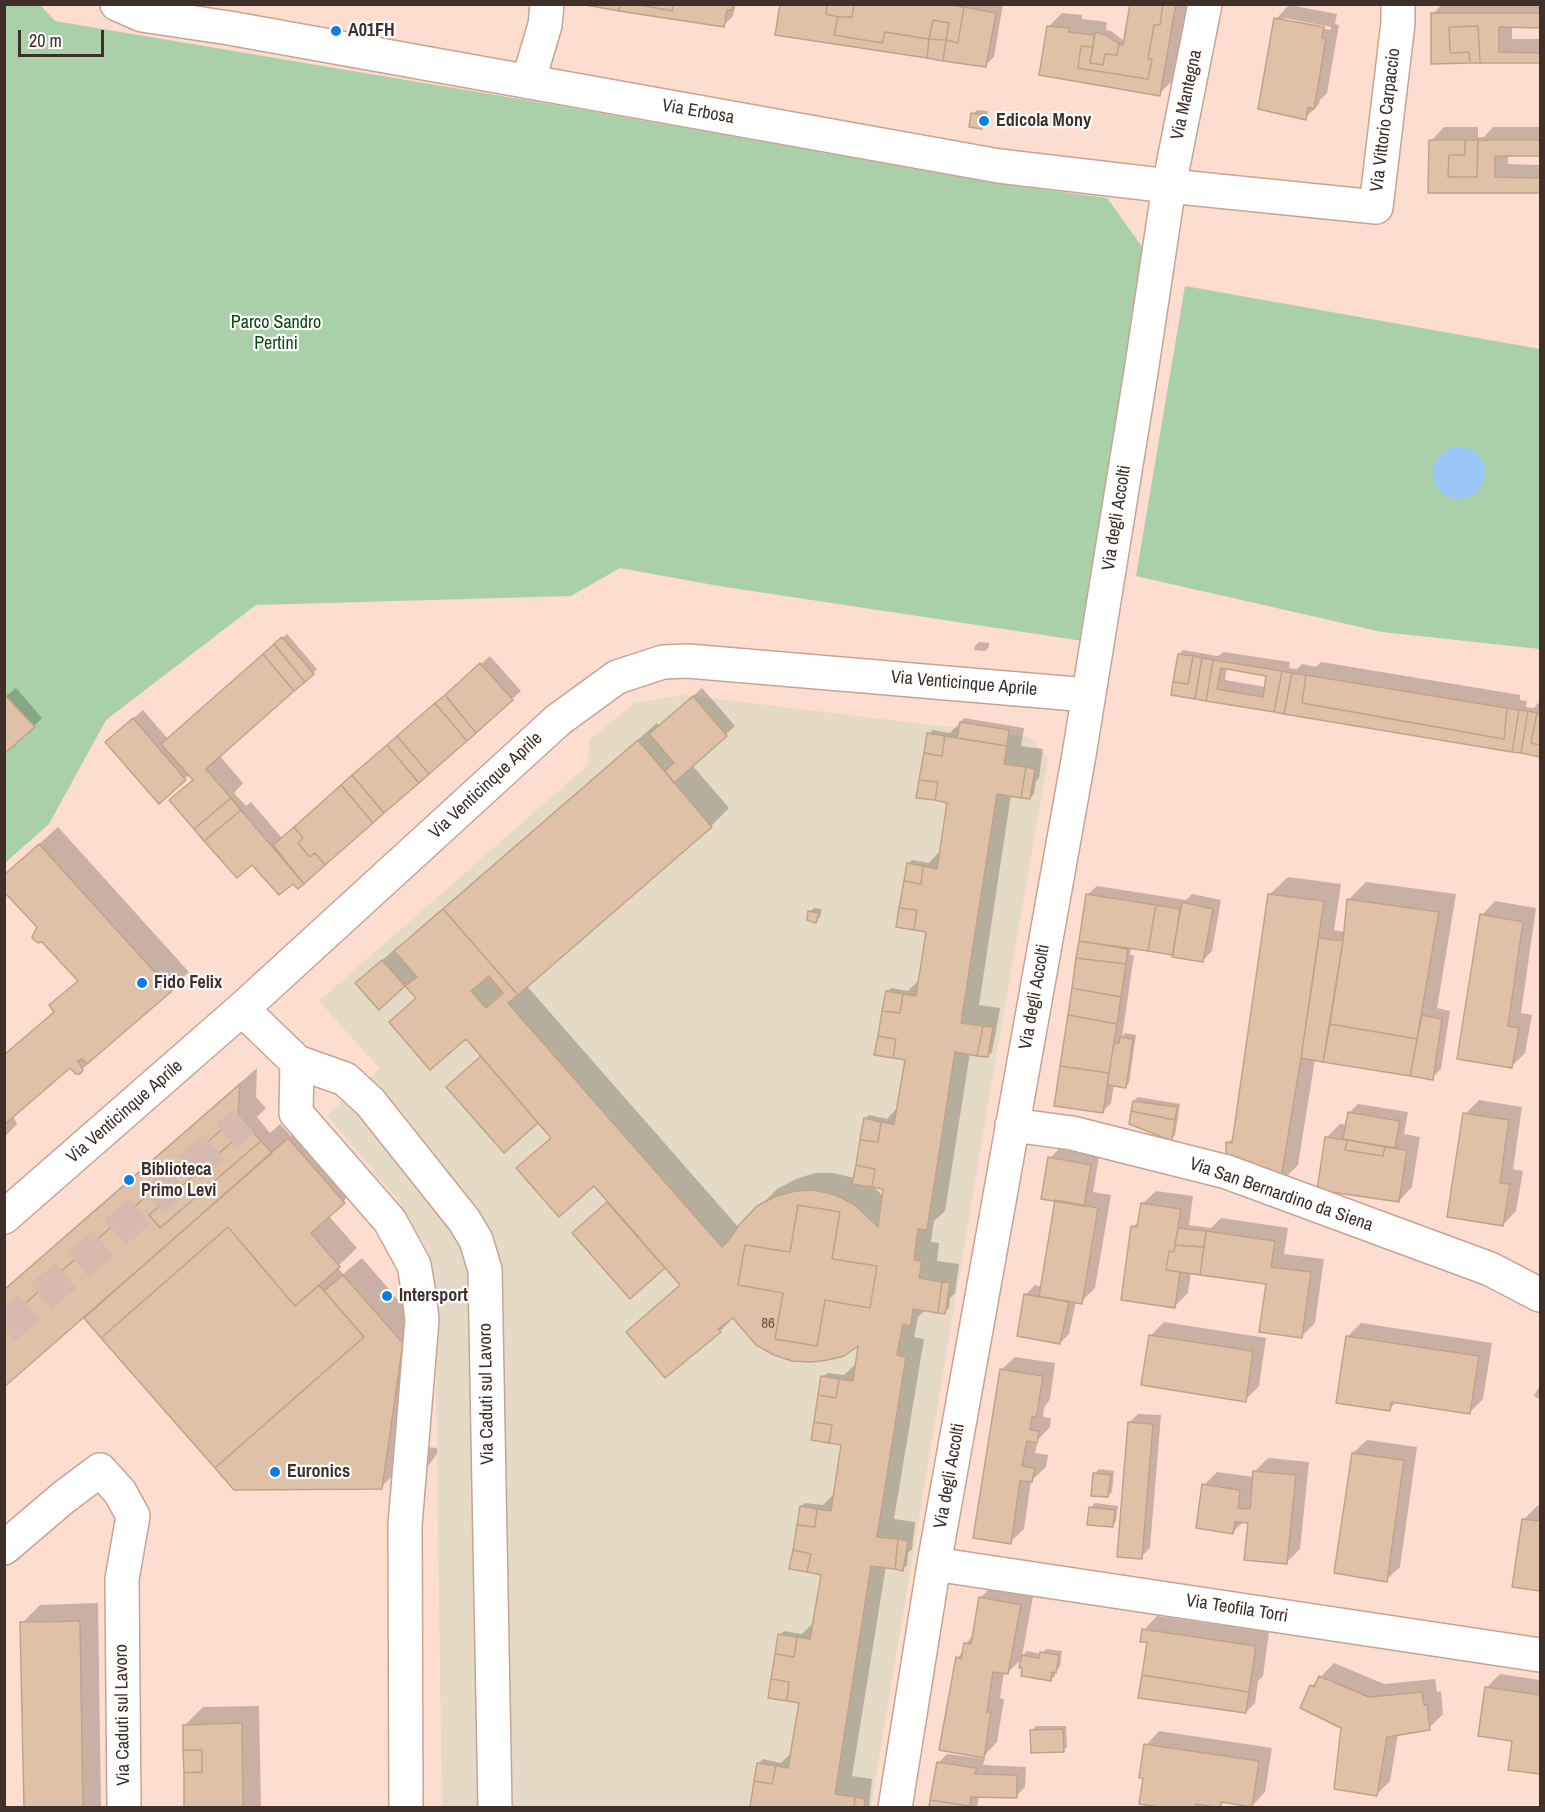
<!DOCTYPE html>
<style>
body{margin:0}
#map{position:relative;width:1545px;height:1812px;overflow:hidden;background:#fcddcf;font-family:"Archivo Narrow",sans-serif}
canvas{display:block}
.frame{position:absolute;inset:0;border:6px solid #3e2f29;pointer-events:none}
.scale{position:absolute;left:18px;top:30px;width:86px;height:27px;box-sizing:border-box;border:3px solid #3e2f29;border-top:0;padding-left:8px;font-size:18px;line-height:21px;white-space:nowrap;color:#3e2f29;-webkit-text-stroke:4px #fff;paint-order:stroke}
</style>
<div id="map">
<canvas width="1545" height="1812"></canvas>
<div class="frame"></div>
<div class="scale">20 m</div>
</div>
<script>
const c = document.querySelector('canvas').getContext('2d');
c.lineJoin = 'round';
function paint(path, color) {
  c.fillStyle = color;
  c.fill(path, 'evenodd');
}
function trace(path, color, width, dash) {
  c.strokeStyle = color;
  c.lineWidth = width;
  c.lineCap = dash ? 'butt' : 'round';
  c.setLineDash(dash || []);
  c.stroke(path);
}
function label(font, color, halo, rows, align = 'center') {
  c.font = font + ' "Archivo Narrow",sans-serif';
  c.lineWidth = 4.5;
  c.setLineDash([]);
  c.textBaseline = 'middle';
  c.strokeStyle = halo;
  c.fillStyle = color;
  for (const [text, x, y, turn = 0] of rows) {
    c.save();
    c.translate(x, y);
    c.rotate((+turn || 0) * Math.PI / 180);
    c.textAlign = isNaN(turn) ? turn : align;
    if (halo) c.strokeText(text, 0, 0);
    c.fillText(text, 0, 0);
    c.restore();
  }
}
paint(new Path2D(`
 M685,695L1029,737L1048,759L991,1086L871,1807H442L435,1312L429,1253L397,1199L327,1115L380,1069L319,1001L588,765L589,740L634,703Z`), '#e4dac5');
paint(new Path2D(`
 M5,5H40L55,21L555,105L994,183L1107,198L1143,248L1083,641L719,586L620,568L571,596L256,605L106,720L49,824L5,863Z
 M1185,286L1540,349V649L1382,632L1136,576Z`), '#a9d0a8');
paint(new Path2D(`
 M1433 473a26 26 0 1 1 52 0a26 26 0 1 1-52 0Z`), '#97c6f7');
paint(new Path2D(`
 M590,4H736L733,16L724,25Z
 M782,4H1003L994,57L985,65Z
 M1132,4H1187L1173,80L1159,94L1049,26L1062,13L1082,15V19L1107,22L1106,30L1111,31L1124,41L1126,39Z
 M1442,4H1540V26H1512V39H1540V62H1433V14Z
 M1289,5L1337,14L1335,24L1339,25L1327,93L1320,100L1319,104L1305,118L1276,19ZM1284,18L1331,27V30L1284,21Z
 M977,110L988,111L986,124L981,128L973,114Z
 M1444,127H1478V137H1484L1493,127H1540V154H1508V164L1540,165V191H1430L1431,141Z
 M287,634L317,669L219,755L243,783L234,793L246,806L251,802L282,838L465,741L298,887L185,787L194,779L190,774L159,802L116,733L143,710L168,739Z
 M979,642L989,643V647L985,651L974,650L975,646Z
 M1183,650L1218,656L1224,652L1290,662L1289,668L1297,669L1302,664L1316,667L1321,662L1520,695V700L1527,701L1526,707L1534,708L1538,703L1540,704V755L1173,694L1179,654ZM1227,667L1268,675L1266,687L1225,680Z
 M490,656L521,691L512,699L445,696Z
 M16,688L42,718L34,726L4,698Z
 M702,688L735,726L692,765L729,808L711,826L526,985L739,1228L777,1189L796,1179L815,1173H833L855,1178L865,1119L869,1115L887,1119L898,1107L907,1059L887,992L891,988L908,991L920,979L928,931L908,864L912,860L929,863L941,850L949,801L929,734L933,730L950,733L964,718L1024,728L1021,746L1043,749L1039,778L1036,781L1034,794L1030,798L1011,795L979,1005L1000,1008L995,1036L992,1052L988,1056L970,1053L945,1211L934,1221L931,1242L939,1243L937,1261L959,1264L955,1293L950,1298L949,1308L945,1312L925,1310L918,1317L914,1337L924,1339L894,1519L915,1522L912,1549L908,1553L907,1565L903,1569L886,1566L852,1776L872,1779L869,1808H751L759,1763L763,1759L781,1763L792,1752L801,1702L780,1635L784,1631L802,1634L814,1622L822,1574L801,1507L805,1503L823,1505L836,1492L843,1443L823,1377L827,1373L844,1375L857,1363L860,1343L734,1317L720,1331L666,1376L628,1332L681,1284L665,1266L630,1296L588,1219L609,1201L594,1184L518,1168L552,1137L538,1121L504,1151L482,1055L466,1037L391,1022L417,997L405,984L379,1008L371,970L396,948L398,950L414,933L657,723L659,726ZM872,1185L885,1188L884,1197Z
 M58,827L189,972L79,1072L70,1066L13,1116L17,1124L4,1138V1054L55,1011L51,1006L79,980L39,927L16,865Z
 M1288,877L1341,884L1334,930L1346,932L1348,900L1366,882L1456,894L1437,1008L1450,1011L1441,1069L1432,1078L1315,1059L1298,1165L1280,1183L1228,1143L1234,1137L1269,895Z
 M1097,886L1186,900L1192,894L1221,900L1212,951L1203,960L1174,954L1131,947L1130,955H1134L1122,1037L1125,1033L1136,1035L1129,1083L1125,1087L1114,1085L1111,1103L1102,1112L1080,941L1088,894Z
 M1495,901L1536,908L1521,1013L1532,1015L1525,1053L1511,1067L1482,915Z
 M814,908L822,909L820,917L816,921L810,912Z
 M257,1068L256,1097L266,1108L257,1117L270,1133L280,1124L291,1136L307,1121L362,1184L328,1215L357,1248L337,1267L343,1274L362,1258L420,1325L400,1469L381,1487L235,1489L84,1316L4,1385V1289Z
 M1138,1097L1180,1104L1175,1135L1171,1139L1134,1101Z
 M1479,1100L1522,1107L1513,1169L1523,1171L1516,1211L1503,1225L1465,1114Z
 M1358,1104L1408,1112L1404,1134L1420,1137L1412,1187L1399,1201L1326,1138L1340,1124L1347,1125L1349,1113Z
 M1059,1149L1099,1156L1093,1192L1111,1195L1095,1288L1081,1302L1076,1301L1069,1334L1060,1343L1026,1294L1035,1285L1042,1287L1056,1200L1050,1158Z
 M1156,1191L1193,1196L1189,1225L1211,1228L1221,1218L1288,1228L1284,1254L1324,1259L1315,1323L1301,1337L1267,1282L1191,1272L1188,1293L1174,1307L1133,1227L1140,1220L1142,1204Z
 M1164,1322L1266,1338L1259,1386L1245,1400L1150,1336Z
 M1361,1323L1492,1343L1483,1399L1470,1412L1397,1401L1390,1409L1347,1337Z
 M1015,1357L1055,1363L1050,1399L1044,1408L1043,1417L1051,1418L1050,1427L1038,1440L1035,1453L1048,1455L1046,1467L1031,1481L1024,1529L1010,1542L1001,1370Z
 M1540,1385V1400L1534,1396Z
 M1138,1414L1161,1415L1150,1548L1141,1557L1129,1423Z
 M1367,1440L1417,1447L1400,1567L1386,1580L1353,1453Z
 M426,1447L437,1448V1454L428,1466H422Z
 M1268,1458L1309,1462L1300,1549L1286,1563L1249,1521H1244L1233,1532L1204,1485L1217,1472L1254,1477L1255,1471Z
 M1099,1469L1114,1471L1112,1492L1108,1496L1095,1473Z
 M1095,1503L1118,1506L1116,1521L1112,1526L1091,1507Z
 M1537,1506H1540V1589L1514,1585L1523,1520Z
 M994,1584L1034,1591L1022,1656L1027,1651L1042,1654L1046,1649L1062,1651L1060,1667L1055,1671V1676L1050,1680L1023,1658L1008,1672H1004L1000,1698L1004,1699L997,1742L984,1756L957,1658L964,1651L965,1644L974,1635L980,1598Z
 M98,1603L101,1808H25L22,1623L40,1605Z
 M1157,1616L1269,1632L1263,1676L1258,1681L1255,1703L1246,1712L1148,1641L1144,1630Z
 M1334,1663L1384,1684L1435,1679L1437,1692L1441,1691L1443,1714L1429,1728L1398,1734L1390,1781L1376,1795L1343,1727L1312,1686Z
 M1500,1674L1540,1680V1773L1510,1768L1514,1740L1486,1688Z
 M259,1706L261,1808H186L185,1725L203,1707Z
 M1036,1726H1066L1067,1747L1063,1751L1032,1730Z
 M1159,1731L1272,1748L1265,1792L1252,1806L1225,1801L1220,1807L1201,1804L1197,1808H1177L1146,1745Z
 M947,1754L985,1759L983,1765L1026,1767L1025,1787L1016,1796L979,1795L977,1808H930L938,1763Z`), '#0003');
const building = new Path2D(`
 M580,4H620L619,11Z
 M620,4H636L672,11L673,4H733L732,10H727L724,27L619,11Z
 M636,4H673L672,11Z
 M780,4H827L826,14L838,17L834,35L882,43L885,32L929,39L927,58L775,35Z
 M827,4H854L852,17H838L826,14Z
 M854,4H945L964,7L958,43L946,40L949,23L933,20L929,39L885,32L882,43L834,35L838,17H852Z
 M1130,4H1163L1160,25H1154L1148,59H1152L1148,79L1078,68L1081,46L1093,47L1090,63L1103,65L1105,54L1117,55L1119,44L1123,45Z
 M1163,4H1176L1160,96L1039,75L1047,26L1069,28V32L1094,35L1093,47L1081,46L1078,68L1148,79L1152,59H1148L1154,25H1160Z
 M964,7L996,13L986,67L943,61L946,40L958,43Z
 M1431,13H1540V28L1499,27V52L1540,53V63H1480L1478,26L1449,27L1450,53L1469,52L1470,63L1431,64Z
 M1274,18L1324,27L1322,38L1326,39L1314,109L1308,107L1306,120L1258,109Z
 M933,20L949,23L946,40L929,39Z
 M1478,26L1480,63H1470L1469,52L1450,53L1449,27Z
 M1095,32L1106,35L1119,44L1117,55L1105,54L1103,65L1090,63Z
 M929,39L946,40L943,61L927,58Z
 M971,113L984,115L982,129L969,127Z
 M1429,140H1465V155H1449L1448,177H1477L1478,140H1540V156H1495V177L1540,178V193H1428Z
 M1465,140H1478L1477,177H1448L1449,155H1465Z
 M282,637L314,674L305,682L274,644Z
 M274,644L305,682L294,691L263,654Z
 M263,654L294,691L206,769L231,798L194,829L169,800L193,780L161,744Z
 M1178,654L1193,656L1188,684L1173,682Z
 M1193,656L1202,658L1195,699L1171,695L1173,682L1188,684Z
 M1202,658L1213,660L1206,701L1195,699Z
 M1213,660L1282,671L1274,712L1206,701ZM1221,668L1266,676L1263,697L1217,689Z
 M480,663L513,700L476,733L445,695Z
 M1282,671L1292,673L1284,714L1274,712Z
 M1292,673L1306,675L1302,703L1504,739L1507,708L1519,710L1512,752L1284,714Z
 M1306,675L1507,708L1504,739L1302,703Z
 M445,695L476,733L467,741L435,703Z
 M6,696L35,727L4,754V697Z
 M693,696L727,736L674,783L665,771L674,763L649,734Z
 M435,703L467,741L429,774L397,736Z
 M1519,710L1528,711L1521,753L1512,752Z
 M1528,711L1537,713L1531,743L1540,745V757L1521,753Z
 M1537,713L1540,714V745L1531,743Z
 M133,718L186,780L159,804L105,742Z
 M960,722L1009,730L1007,746L957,738Z
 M927,733L945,736L942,756L924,753Z
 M397,736L429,774L419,783L387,745Z
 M945,736L1007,746L1004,764L1026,767L1021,798L997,794L961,1023L983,1026L977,1056L955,1052L927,1230L918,1229L914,1260L922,1261L919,1278L942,1282L938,1313L913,1309L911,1326L903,1324L897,1355L906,1357L877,1537L898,1539L895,1569L871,1566L835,1794L855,1797L854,1808L750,1807L754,1781L772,1784L776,1766L788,1768L799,1703L787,1701L789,1682L771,1679L775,1654L794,1657L797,1637L810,1639L821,1575L807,1572L811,1554L793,1550L797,1525L815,1527L817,1509L831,1511L841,1445L829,1443L832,1425L814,1422L818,1395L836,1398L839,1379L853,1381L858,1346L844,1356L828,1360L811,1362L792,1361L774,1355L756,1345L733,1318L718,1329L721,1332L665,1378L626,1332L680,1285L594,1186L559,1217L516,1168L551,1138L466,1039L430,1070L389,1022L416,998L405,986L417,977L394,951L443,909L518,995L508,1003L722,1247L728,1241L739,1225L757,1206L776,1196L796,1191L815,1190L838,1196L855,1205L878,1227L883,1189L872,1187L875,1169L856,1165L860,1140L878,1142L881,1122L894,1124L905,1060L893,1058L896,1039L878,1036L882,1011L900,1013L903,994L916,996L926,932L914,930L917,910L899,908L904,881L921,884L923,866L937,869L947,803L935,800L938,782L919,780L924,753L942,756ZM489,976L503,993L486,1008L471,991ZM798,1205L840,1212L832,1259L877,1266L870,1308L825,1300L817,1346L775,1339L783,1293L738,1285L745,1245L790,1252Z
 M638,740L712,827L518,995L443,909Z
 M387,745L419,783L384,813L352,775Z
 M1026,767L1035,769L1030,799L1021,798Z
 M352,775L384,813L373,823L341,785Z
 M919,780L938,782L935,800L916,798Z
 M341,785L373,823L325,865L315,853L310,857L298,843L303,838L294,827Z
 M231,798L241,810L204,841L194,829Z
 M241,810L304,884L298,889L293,884L279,895L252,865L237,878L204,841Z
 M294,827L303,838L298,843L310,857L315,853L325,865L304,884L273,845Z
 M39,844L172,991L87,1064L82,1059L78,1061L83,1070L80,1074H76L70,1068L4,1125V1055L54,1012L49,1005L78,981L42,942L38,943L34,940L32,937L37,927L4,892V875Z
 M907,863L923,866L921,884L904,881Z
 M1086,894L1156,905L1148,951L1079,941Z
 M1268,894L1324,901L1301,1058L1280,1185L1226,1162V1142L1232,1143Z
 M1347,899L1439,912L1417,1039L1330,1024L1343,941Z
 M1182,902L1213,909L1203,962L1172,957Z
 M1156,905L1180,909L1173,955L1148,951Z
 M899,908L917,910L914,930L896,927Z
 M808,911L819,913L816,923L807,920Z
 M1480,914L1523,922L1508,1026L1519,1028L1512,1068L1457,1059Z
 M1319,938L1343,941L1323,1062L1301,1058Z
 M1079,941L1128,949L1126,964L1076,958Z
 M1076,958L1126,964L1121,997L1072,988Z
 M382,960L405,986L379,1010L355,983Z
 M1072,988L1121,997L1117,1024L1068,1015Z
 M886,991L903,994L900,1013L882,1011Z
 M1068,1015L1117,1024L1109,1073L1060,1066Z
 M1422,1015L1442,1019L1433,1080L1410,1076Z
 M1330,1024L1417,1039L1410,1076L1323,1062Z
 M983,1026L993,1027L988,1057L977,1056Z
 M878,1036L896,1039L893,1058L874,1055Z
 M1120,1037L1133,1039L1126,1088L1107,1085L1114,1043H1119Z
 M481,1056L538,1123L504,1153L446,1087Z
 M1060,1066L1109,1073L1103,1113L1054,1106Z
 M240,1084L238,1115L4,1322V1290Z
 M1133,1101L1177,1107L1175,1120L1131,1111Z
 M1131,1111L1175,1120L1172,1141L1129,1124Z
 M1348,1112L1400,1121L1395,1148L1343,1139Z
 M1463,1113L1509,1120L1500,1183L1510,1184L1503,1226L1447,1217Z
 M238,1115L249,1127L149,1215L160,1228L261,1141L272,1153L4,1387V1322Z
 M864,1118L881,1122L878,1142L860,1140Z
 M249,1127L261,1141L160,1228L149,1215Z
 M1325,1137L1347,1140L1345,1150L1383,1156L1385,1147L1407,1150L1399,1202L1317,1190Z
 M288,1138L345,1203L311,1233L340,1267L295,1306L228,1227L101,1338L84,1318Z
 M1347,1140L1385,1147L1383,1156L1345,1150Z
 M1048,1157L1091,1165L1084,1206L1041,1199Z
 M856,1165L875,1169L872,1187L852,1184Z
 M1055,1200L1098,1208L1082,1304L1039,1296Z
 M607,1202L665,1268L630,1299L572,1233Z
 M1141,1203L1181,1209L1174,1252L1169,1251L1166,1270L1180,1272L1175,1308L1121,1300L1131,1226L1137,1227Z
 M798,1205L840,1212L832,1259L877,1266L870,1308L825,1300L817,1346L775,1339L783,1293L738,1285L745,1245L790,1252Z
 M228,1227L295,1306L319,1285L364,1337L215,1468L101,1338Z
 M1178,1228L1206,1231L1204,1247L1175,1245Z
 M1206,1231L1275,1241L1271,1267L1311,1272L1302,1338L1259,1332L1266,1284L1200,1275Z
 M1175,1245L1204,1247L1200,1275L1166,1270L1169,1251L1174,1252Z
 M343,1275L403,1343L382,1489L234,1490L215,1468L364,1337L324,1291Z
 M942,1282L950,1283L945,1314L938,1313Z
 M1024,1294L1069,1302L1060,1344L1017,1336Z
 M1149,1335L1253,1351L1246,1402L1141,1385Z
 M1346,1336L1479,1356L1470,1414L1391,1402L1390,1411L1336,1403Z
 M1000,1369L1043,1376L1037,1414L1036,1417H1032L1030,1430L1039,1431L1037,1443L1027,1441L1022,1466L1035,1468L1032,1482L1020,1481L1011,1544L973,1538Z
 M821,1376L839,1379L836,1398L818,1395Z
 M814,1422L832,1425L829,1443L811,1440Z
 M1128,1422L1153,1424L1142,1559L1117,1557Z
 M1352,1453L1404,1460L1387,1582L1334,1573Z
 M1253,1471L1296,1475L1287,1564L1244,1560L1248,1523L1235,1522L1233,1534L1196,1528L1202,1484L1240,1490L1238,1508L1250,1509Z
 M1093,1473L1111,1475L1108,1497L1091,1496Z
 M800,1506L817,1509L815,1527L797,1525Z
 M1089,1507L1115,1510L1113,1527L1087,1525Z
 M1522,1519L1540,1521V1591L1512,1587Z
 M898,1539L908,1541L903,1571L895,1569Z
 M793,1550L811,1554L807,1572L789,1569Z
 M979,1597L1021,1605L1008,1674L993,1672L987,1712H991L984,1758L939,1750L956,1657L961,1659L964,1643L971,1644Z
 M80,1621L83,1808H24L20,1622Z
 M1142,1629L1256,1646L1249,1692L1142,1675L1147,1642H1140Z
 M778,1634L797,1637L794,1657L775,1654Z
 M1040,1652L1059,1655L1056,1673L1052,1672L1051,1681L1021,1676L1022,1668H1019L1022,1655L1039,1658Z
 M1142,1675L1249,1692L1246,1713L1138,1698Z
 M1319,1676L1369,1697L1422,1692L1424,1705L1427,1704L1430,1730L1387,1737L1377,1796L1334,1789L1341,1728L1300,1708L1310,1685L1314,1687Z
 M771,1679L789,1682L787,1701L768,1698Z
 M1485,1687L1540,1695V1774L1508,1770L1512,1741L1478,1736Z
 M242,1723L243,1808H184V1773L202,1772V1750H183V1725Z
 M1063,1729L1064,1752L1031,1753L1030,1730Z
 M1144,1744L1259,1761L1252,1807L1221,1802L1220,1808L1196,1804V1808H1166L1139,1804L1143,1778H1139Z
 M183,1750H202V1772L184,1773Z
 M937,1762L977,1768L975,1774L1017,1775V1798L971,1797L970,1806L930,1800Z
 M757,1763L776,1766L772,1784L754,1781Z
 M855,1797L865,1799L864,1808H854Z
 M930,1800L970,1806V1808H929Z`);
paint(building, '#dec1a6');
trace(building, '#bfa389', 1.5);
trace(new Path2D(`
 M4,1329L244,1121`), '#d6baae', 33, [33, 16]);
const street = new Path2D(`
 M117,4L142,15L229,28L999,166L1169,186L1376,207L1398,23V4
 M528,82L545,25L547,4
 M242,1009L297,1062L296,1113L390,1221L414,1265L419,1294L422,1320L405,1525L406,1808
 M297,1062L345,1079L370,1102L464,1220L476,1240L485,1270L495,1808
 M1012,1125L1072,1133L1227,1172L1490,1269L1540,1295
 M4,1217L242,1009L558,720L617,677L663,662L688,661L1088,695
 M4,1548L64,1497L100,1470L120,1492L133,1516L122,1579L124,1808
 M934,1564L1540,1655
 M895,1808L934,1564L1079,755L1141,372L1169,186L1205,4`);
trace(street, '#c8a393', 36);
trace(street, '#fff', 33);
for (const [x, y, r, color] of [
 [336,31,6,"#0d7de4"],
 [984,121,6,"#0d7de4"],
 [142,983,6,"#0d7de4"],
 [129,1180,6,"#0d7de4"],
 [387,1296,6,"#0d7de4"],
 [275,1472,6,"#0d7de4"]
]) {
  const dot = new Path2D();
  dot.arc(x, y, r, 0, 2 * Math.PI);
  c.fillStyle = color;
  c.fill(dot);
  trace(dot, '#fff', 2);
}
label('15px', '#665448', null, [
 ["86",768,1324]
]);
label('bold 18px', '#3e2f29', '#fff', [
 ["A01FH",348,31],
 ["Edicola Mony",996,121],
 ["Fido Felix",154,983],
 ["Biblioteca",141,1170],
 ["Primo Levi",141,1191],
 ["Intersport",399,1296],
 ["Euronics",287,1472]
], 'left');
label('18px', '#3e2f29', '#fff', [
 ["Via Mantegna",1187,95,-78],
 ["Via Erbosa",698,112,10],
 ["Via Vittorio Carpaccio",1386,120,-83],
 ["Via degli Accolti",1117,518,-81],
 ["Via Venticinque Aprile",964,684,5],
 ["Via Venticinque Aprile",486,786,-43],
 ["Via degli Accolti",1035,997,-80],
 ["Via Venticinque Aprile",125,1112,-41],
 ["Via San Bernardino da Siena",1281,1195,19],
 ["Via Caduti sul Lavoro",487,1394,-91],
 ["Via degli Accolti",950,1476,-80],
 ["Via Teofila Torri",1237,1609,9],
 ["Via Caduti sul Lavoro",123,1715,-91]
]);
label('18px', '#04480b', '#fff', [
 ["Parco Sandro",276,323],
 ["Pertini",276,344]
]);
</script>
